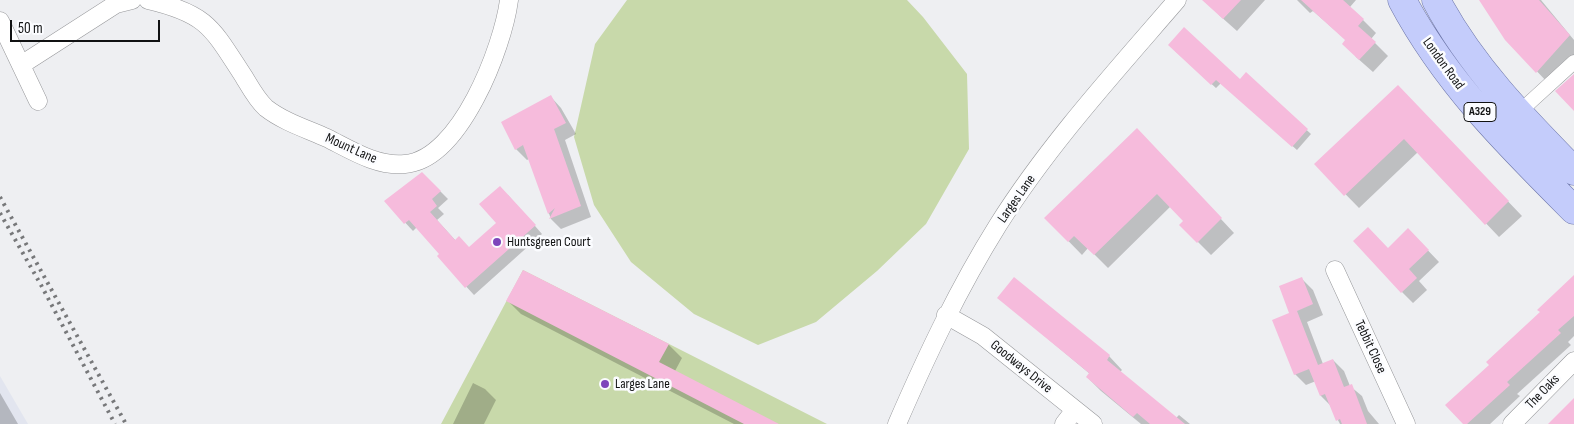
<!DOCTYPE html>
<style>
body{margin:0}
#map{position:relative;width:1574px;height:424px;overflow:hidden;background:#eeeff2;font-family:"Sofia Sans Condensed",sans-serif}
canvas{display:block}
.scale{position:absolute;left:10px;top:20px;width:150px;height:22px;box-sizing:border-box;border:2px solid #111213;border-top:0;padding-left:6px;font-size:15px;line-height:18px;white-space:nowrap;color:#111213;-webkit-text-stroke:4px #fbfcff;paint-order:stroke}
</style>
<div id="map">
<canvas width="1574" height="424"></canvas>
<div class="scale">50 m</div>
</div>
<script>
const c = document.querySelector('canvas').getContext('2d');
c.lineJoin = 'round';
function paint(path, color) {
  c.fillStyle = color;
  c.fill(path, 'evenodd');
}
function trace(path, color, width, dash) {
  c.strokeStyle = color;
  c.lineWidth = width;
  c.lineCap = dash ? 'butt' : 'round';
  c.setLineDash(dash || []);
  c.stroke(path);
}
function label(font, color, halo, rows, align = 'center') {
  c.font = font + ' "Sofia Sans Condensed",sans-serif';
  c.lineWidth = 5;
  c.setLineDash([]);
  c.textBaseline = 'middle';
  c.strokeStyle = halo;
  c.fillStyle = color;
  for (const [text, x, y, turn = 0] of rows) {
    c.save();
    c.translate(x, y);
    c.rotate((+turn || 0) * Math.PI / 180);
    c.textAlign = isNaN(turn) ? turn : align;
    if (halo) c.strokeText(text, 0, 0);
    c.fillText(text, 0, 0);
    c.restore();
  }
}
paint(new Path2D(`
 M0,376L28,424H0Z`), '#e2e5ef');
paint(new Path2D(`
 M627,0H907L923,17L967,74L969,149L926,224L877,271L816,322L758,345L694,314L631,262L594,205L574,137L595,44Z
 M523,270L827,424H441Z`), '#c8d9aa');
paint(new Path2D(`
 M1209,0H1265L1237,31L1219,15Z
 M1297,0H1356L1350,7L1376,33L1371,39L1388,56L1373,72L1356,57L1346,40L1313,11L1310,13Z
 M1480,0H1541L1574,40V59L1550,85L1506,39Z
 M1174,50L1240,81L1246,74L1311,134L1297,150L1221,83L1216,88Z
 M551,97L561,108L576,134L565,140L591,217L561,229L551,219L529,159L527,160L516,149Z
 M1411,100L1522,216L1499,237L1418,152L1359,208L1316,164Z
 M1150,143L1234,233L1211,255L1181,225L1185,221L1171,206L1108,268L1088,248L1082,255L1046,218Z
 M422,173L448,199L438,208L444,214L437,220L456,241L470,248L498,223L508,195L542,234L474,295L438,256L441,254L417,227L413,231L386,202Z
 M1419,241L1439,262L1419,281L1427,290L1413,303L1402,292L1388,249Z
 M523,271L669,345L682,358L675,371L773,424H734L521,314L508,301Z
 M1574,277V336L1568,342L1571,345L1517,394L1520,396L1490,424H1464L1490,365Z
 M1302,279L1313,290L1323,315L1307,322L1323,364L1333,360L1344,371L1350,386L1362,396L1368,411L1379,424H1340L1330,405L1321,396L1316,381L1306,385L1295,374L1291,314Z
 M999,298L1109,356L1122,370L1120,372L1176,418L1179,415L1190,424H1141L1101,391L1087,377L1090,374Z
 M473,383L485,389L496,400L484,424H453Z
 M0,393L18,424H0Z`), '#0003');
paint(new Path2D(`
 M1202,0H1241L1223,19Z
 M1301,0H1343L1364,19L1358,26L1376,42L1359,60L1342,44L1345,40Z
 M1479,0H1539L1570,35L1536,73L1505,40Z
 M1184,27L1240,79L1246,72L1308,129L1292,147L1216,80L1211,85L1168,45Z
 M1574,74V111L1555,91Z
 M1398,85L1509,201L1485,225L1404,139L1344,196L1314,164Z
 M551,95L566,123L554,129L581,206L549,219L555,208L548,214L523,145L515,150L501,122Z
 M1137,128L1222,218L1197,243L1179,225L1183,221L1157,194L1094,255L1074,236L1068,242L1044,218Z
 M422,172L441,191L432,199L437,206L430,212L455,240L459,236L469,247L496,223L479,204L500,186L536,225L465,288L437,256L439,254L409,220L404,224L384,201Z
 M1368,227L1388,248L1408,228L1429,250L1409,269L1417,278L1401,293L1353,241Z
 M523,270L669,344L659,362L779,424H744L506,301Z
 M1574,275V316L1558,330L1561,333L1507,382L1510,385L1467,424H1463L1445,405L1489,365L1486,362L1540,312L1537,310Z
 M1014,277L1110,355L1107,360L1185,424H1150L1137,413L1133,417L1086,377L1089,373L997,298Z
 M1302,277L1313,304L1297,311L1318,365L1333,359L1344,387L1352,384L1367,424H1342L1340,419L1336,421L1325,394L1320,396L1309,369L1294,375L1272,320L1289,313L1279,286Z
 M1574,398V424H1548Z`), '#f6bbdc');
const pedestrian = new Path2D(`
 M1528,104L1574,62`);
const minor = new Path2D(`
 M148,0C208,14 212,28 244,77C250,87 257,100 266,108C284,122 307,129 327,138C351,150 377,167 405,164C460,160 503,47 509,0
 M0,21L38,101
 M21,65L116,4L132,0
 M1335,270L1406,424
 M946,315L983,336L1093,424
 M897,424C927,355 958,289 998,225C1049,144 1115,72 1177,0
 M1064,424L1074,411
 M1512,424L1574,361`);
const primary = new Path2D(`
 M1402,0C1446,83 1509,145 1574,210
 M1436,0C1471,66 1522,118 1574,171`);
trace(pedestrian, '#959699', 15);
trace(minor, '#959699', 19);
trace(primary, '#6c75a8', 29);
trace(pedestrian, '#fff', 14);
trace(minor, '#fff', 18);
trace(primary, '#c4ccfb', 28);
trace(new Path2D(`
 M0,197L126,424
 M0,213L41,285L115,424`), '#77787a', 4, [2.5, 5]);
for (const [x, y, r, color] of [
 [497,242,5,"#7e45bb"],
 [605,384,5,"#7e45bb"]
]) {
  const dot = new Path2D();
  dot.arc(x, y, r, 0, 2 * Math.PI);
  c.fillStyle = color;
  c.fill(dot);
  trace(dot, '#fbfcff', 2);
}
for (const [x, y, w] of [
 [1480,112,32]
]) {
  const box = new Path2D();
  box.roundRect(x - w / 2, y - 9.5, w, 19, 4);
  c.fillStyle = '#fbfcff';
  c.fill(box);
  trace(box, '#111213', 1);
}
label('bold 12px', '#111213', null, [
 ["A329",1480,112]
]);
label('14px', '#111213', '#fbfcff', [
 ["London Road",1443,64,54],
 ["Mount Lane",351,149,24],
 ["Larges Lane",1017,199,-55],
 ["Tebbit Close",1370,347,65],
 ["Goodways Drive",1021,367,39],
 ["The Oaks",1543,392,-46]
]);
label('14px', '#111213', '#fbfcff', [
 ["Huntsgreen Court",507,242],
 ["Larges Lane",615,384]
], 'left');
</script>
